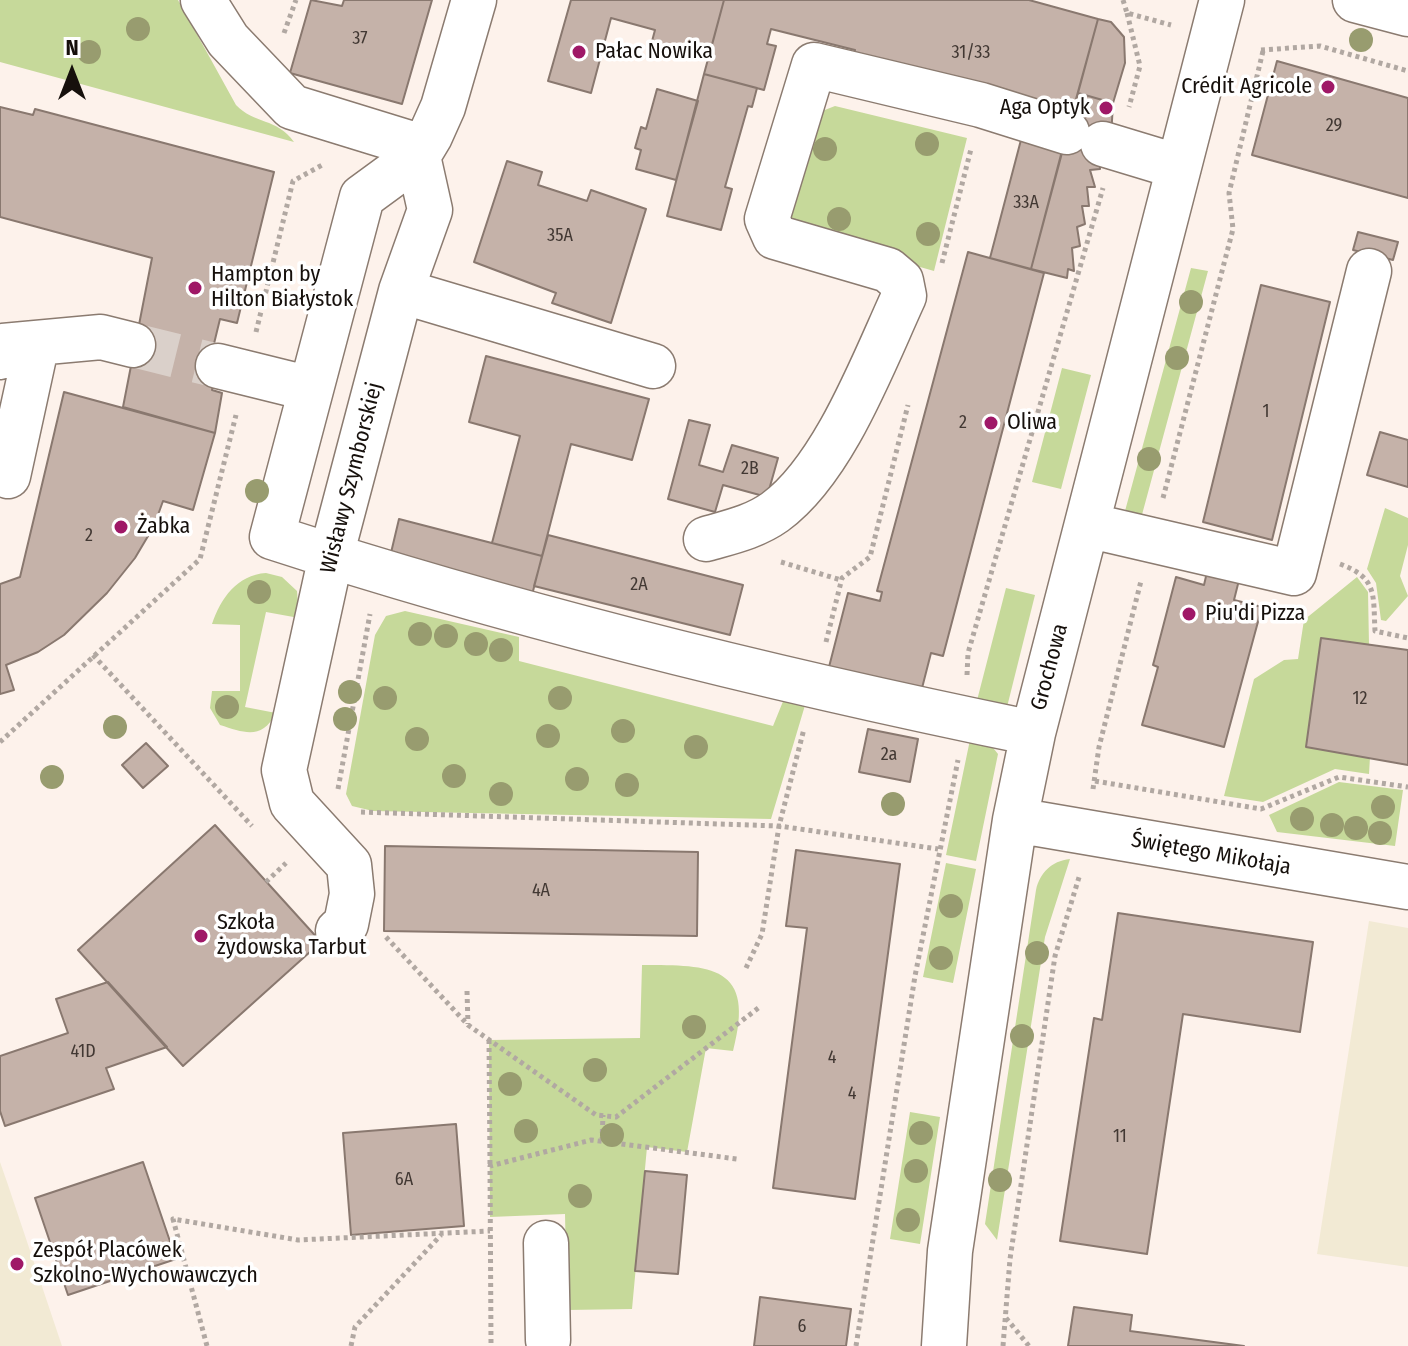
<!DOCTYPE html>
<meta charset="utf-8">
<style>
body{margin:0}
#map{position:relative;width:1408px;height:1346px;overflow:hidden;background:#fdf2eb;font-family:"Fira Sans Condensed",sans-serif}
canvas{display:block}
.north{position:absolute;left:32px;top:32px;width:80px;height:80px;-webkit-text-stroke:6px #fff;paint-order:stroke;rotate:0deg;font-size:22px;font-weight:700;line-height:32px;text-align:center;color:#16100c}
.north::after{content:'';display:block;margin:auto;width:28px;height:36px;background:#16100c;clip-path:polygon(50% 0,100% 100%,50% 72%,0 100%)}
</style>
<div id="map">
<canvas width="1408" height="1346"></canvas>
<div class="north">N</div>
</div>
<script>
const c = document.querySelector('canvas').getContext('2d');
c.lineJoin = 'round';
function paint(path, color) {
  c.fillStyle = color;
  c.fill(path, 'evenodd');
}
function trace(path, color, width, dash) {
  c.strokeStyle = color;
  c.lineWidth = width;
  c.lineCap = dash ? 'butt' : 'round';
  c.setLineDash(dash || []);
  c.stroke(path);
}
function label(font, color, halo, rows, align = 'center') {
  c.font = font + ' "Fira Sans Condensed",sans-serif';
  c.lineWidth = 7;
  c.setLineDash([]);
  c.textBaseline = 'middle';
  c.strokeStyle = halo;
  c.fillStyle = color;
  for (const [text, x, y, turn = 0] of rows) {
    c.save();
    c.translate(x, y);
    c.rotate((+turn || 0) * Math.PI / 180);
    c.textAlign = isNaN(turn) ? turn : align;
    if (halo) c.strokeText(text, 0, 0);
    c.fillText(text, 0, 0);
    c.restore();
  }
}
paint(new Path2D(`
 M1369,921L1408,928V1267L1317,1254Z
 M0,1162L7,1182L62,1346H0Z`), '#f2ead4');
paint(new Path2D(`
 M0,0H178L236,105C254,124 277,118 294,142L0,62Z
 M835,106L967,138L934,271L788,229L817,113Z
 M1191,268L1208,271L1140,522L1129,519L1125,511Z
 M1062,368L1091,375L1061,489L1032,482Z
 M1385,508L1408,518V545L1400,576L1408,596L1386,621L1381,620L1376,583L1367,569Z
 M266,573L282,577L297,591L299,618L266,612L245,707L276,713C262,740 245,733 220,725L210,708L212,691H240V625L212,624C221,598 237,575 266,573Z
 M1357,577L1368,592L1369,645L1321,639L1306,746L1370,757L1369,774L1335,769L1263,802L1224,796L1254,679L1284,660L1298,659L1304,620Z
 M1006,588L1035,595L1007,707L974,712Z
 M405,611L519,637V661L773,726L784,699L806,702L771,819L373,811L352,806L346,794L375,635L386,616Z
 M971,735L986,739L998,754L976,861L946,855Z
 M1339,782L1403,790L1395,846L1277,832L1269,815Z
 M1070,859L1045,937L997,1240L985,1224L1036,890C1040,873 1051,861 1070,859Z
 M946,863L976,869L953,983L923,977Z
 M642,965C711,965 756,965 733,1051L706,1048L687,1152L647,1147L632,1309L567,1310L565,1214L490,1217L489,1040L640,1038Z
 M910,1112L940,1117L920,1244L890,1239Z`), '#c6d99a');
const building = new Path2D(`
 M311,0L342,6L344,0H432L402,104L290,73Z
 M571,0H724L708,60L651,45L655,30L611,18L591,93L548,81Z
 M724,0H1029L1098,19L1073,110L852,57L855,50L771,29L767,44L776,46L764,90L704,74Z
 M1098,19L1111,22L1124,37L1125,63L1113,103L1078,93Z
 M1277,61L1408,98V198L1252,155Z
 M704,74L757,88L752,107L748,106L725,187L732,189L721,230L667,216Z
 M657,89L698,101L676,180L636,169L641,150L635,148L641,127L646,129Z
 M1078,93L1113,103L1111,138L1099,154L1100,169L1090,170L1095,187H1087L1089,206H1082L1085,224L1077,227L1080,246L1072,248L1074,271L1068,269L1067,278L1031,269Z
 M0,107L33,115L35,109L274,172L237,323L220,319L211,356L220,359L212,390L222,393L215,433L123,407L152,258L0,217Z
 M1022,136L1063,147L1031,269L990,258Z
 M507,161L542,172L538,185L587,201L591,190L646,209L611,323L552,303L556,293L474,262Z
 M1358,232L1398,242L1393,260L1353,250Z
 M968,252L1044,273L943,656L931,653L921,692L829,667L848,593L880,601L882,592L877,591Z
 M1261,285L1330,302L1272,540L1203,522Z
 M486,356L649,399L632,460L571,444L542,556L492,543L520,436L469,422Z
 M64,392L215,433L193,510L163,501L154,526L135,558L107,593L64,635L38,652L6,665L14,690L0,694V584L20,577Z
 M689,420L710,425L699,465L723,472L732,445L778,458L767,497L723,485L715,512L668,499Z
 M1380,432L1408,440V487L1367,475Z
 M399,519L542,556L532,595L390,557Z
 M548,535L743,585L730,635L534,586Z
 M1207,572L1239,580L1234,600L1262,607L1224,747L1142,725L1158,667L1153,665L1176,577L1204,585Z
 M1321,638L1408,650V765L1306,747Z
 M868,729L918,739L910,782L859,772Z
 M146,743L168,766L143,788L122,765Z
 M215,825L321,942L183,1066L78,950Z
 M385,846L698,852L697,936L384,931Z
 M796,850L900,864L855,1199L773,1188L807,928L786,926Z
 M1118,913L1313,942L1300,1032L1183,1014L1147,1254L1060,1241L1094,1018L1102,1020Z
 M108,982L167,1047L106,1068L114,1089L5,1126L0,1111V1056L68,1033L56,999Z
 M456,1124L464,1226L351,1235L343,1133Z
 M143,1162L176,1259L68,1295L35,1198Z
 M645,1171L687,1175L678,1274L635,1271Z
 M760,1297L851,1309L846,1346H754Z
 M1074,1307L1132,1315L1130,1331L1244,1346H1068Z`);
paint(building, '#c5b2a9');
trace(building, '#89786f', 2);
trace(new Path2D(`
 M133,345L218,366`), '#dad0ca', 44, [44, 22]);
const minor = new Path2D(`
 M203,0L228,40L292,107L422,147
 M474,0L443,107L430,136L418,156L362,197L272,537C518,617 779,681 1033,733
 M1355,0L1408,14
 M1103,144L1179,167
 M401,291L653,366
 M0,357L3,346L101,337L133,345
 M218,366L311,389
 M8,476L37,343
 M1087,525L1294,573L1369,271
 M706,539C730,532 754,527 775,512C834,469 874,361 904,296L901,281L888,270L775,237L767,219L814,65L981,105L1067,132
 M1015,820L1408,887
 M338,931L346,924L352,894L349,865L292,803L284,770L331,556L401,291L430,210L418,156
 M546,1243L548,1340
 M944,1346L950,1251L1015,820L1033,733L1222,0`);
trace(minor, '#8b7b70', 47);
trace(new Path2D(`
 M1123,0L1127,13L1171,25
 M1127,13L1140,66L1129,107
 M284,33L296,0
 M1261,50L1320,46L1408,71
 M942,263L971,149
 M256,332L293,181L324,164
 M1163,498L1233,229L1229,193L1263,51
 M781,562L841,580
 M1340,564C1378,578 1373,595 1375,631L1408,638
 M826,642L842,578L870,557L908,405
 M93,655L252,826
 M967,675L968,653L1103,188
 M0,742L200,559L236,415
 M1095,781L1261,809L1339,777L1408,787
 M338,789L370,614
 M1093,789L1099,747L1141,581
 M361,812L779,826L938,849
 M266,882L286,863
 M386,937L468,1025L596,1115L616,1117L761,1006
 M746,968L762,934L779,826L804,729
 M467,991L468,1024
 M489,1040L490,1166
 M602,1141L603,1115
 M1006,1318L1029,1346
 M491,1343L490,1166L591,1140L737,1159
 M207,1346L173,1219L298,1240L490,1231
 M351,1346L355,1327L441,1235
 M856,1346L915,976L958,760
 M1003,1346L1010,1259L1055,956L1080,874`), '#b1a8a2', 5, [4, 4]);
trace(minor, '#fff', 44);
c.fillStyle = '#989c6f';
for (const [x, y] of [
 [138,29],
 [1361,40],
 [89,52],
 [927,144],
 [825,149],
 [839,219],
 [928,234],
 [1191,302],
 [1177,358],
 [1149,459],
 [257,491],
 [259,592],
 [420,634],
 [446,636],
 [476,644],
 [501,650],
 [350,692],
 [385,698],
 [560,698],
 [227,707],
 [345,719],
 [115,727],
 [623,731],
 [548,736],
 [417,739],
 [696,747],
 [454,776],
 [52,777],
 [577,779],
 [627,785],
 [501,794],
 [893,804],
 [1383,807],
 [1302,819],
 [1332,825],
 [1356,828],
 [1380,833],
 [951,906],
 [1037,953],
 [941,958],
 [694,1027],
 [1022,1036],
 [595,1070],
 [510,1084],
 [526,1131],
 [921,1133],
 [612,1135],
 [916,1171],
 [1000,1180],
 [580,1196],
 [908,1220]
]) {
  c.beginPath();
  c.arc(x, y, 12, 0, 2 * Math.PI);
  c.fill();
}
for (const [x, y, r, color] of [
 [579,52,8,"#9f1867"],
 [1328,87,8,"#9f1867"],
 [1106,108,8,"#9f1867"],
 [195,288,8,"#9f1867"],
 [991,423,8,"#9f1867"],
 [121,527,8,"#9f1867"],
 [1189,614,8,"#9f1867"],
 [201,936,8,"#9f1867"],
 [17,1264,8,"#9f1867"]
]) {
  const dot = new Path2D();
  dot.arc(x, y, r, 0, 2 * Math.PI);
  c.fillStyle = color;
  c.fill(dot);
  trace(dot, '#fff', 3);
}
label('18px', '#423833', null, [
 ["37",360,39],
 ["31/33",971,53],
 ["29",1334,126],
 ["33A",1026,203],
 ["35A",560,236],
 ["1",1266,412],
 ["2",963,423],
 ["2B",750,469],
 ["2",89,536],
 ["2A",639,585],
 ["12",1360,699],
 ["2a",889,755],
 ["4A",541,891],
 ["41D",83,1052],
 ["4",832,1058],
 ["4",852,1094],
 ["11",1120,1137],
 ["6A",404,1180],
 ["6",802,1327]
]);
label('22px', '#16100c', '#fff', [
 ["Pałac Nowika",595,52],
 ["Crédit Agricole",1312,87,"right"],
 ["Aga Optyk",1090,108,"right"],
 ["Hampton by",211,275],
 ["Hilton Białystok",211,300],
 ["Oliwa",1007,423],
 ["Żabka",137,527],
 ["Piu'di Pizza",1205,614],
 ["Szkoła",217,923],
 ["żydowska Tarbut",217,948],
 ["Zespół Placówek",33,1251],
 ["Szkolno-Wychowawczych",33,1276]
], 'left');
label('22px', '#16100c', '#fff', [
 ["Wisławy Szymborskiej",352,478,-76],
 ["Grochowa",1050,667,-75],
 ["Świętego Mikołaja",1211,854,10]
]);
</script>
